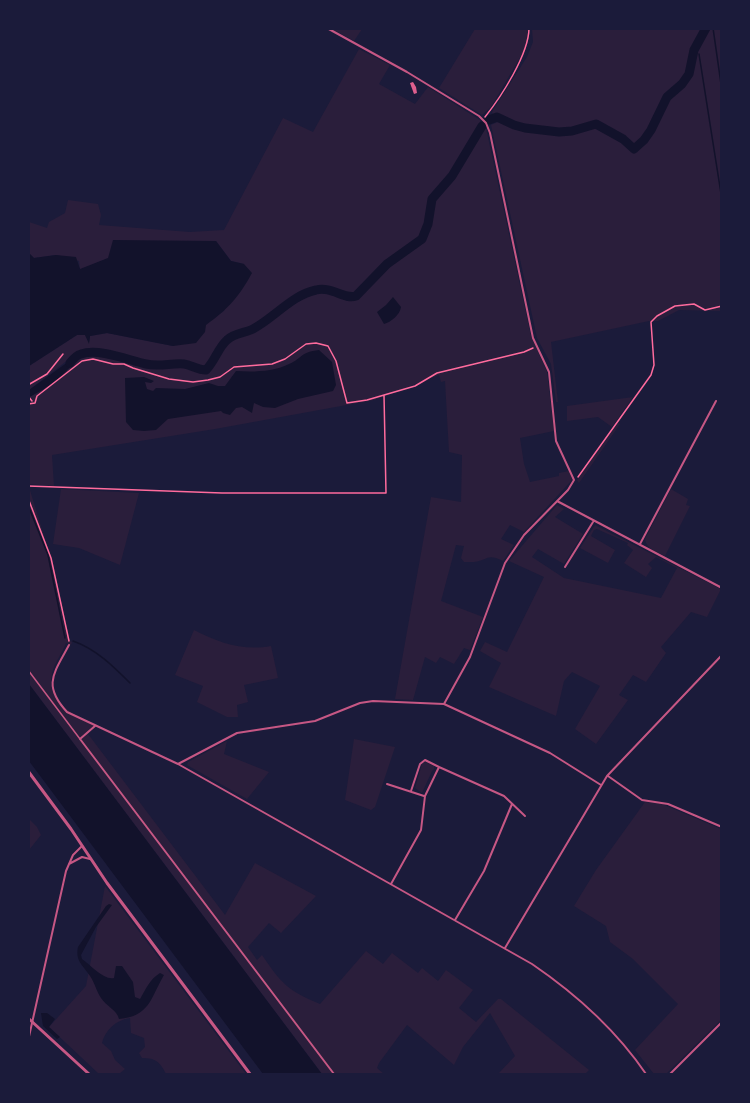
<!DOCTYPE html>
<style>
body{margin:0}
#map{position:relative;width:750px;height:1103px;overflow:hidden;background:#1b1b3a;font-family:"PT Sans",sans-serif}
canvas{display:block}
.frame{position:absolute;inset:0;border:30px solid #1b1b3a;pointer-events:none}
</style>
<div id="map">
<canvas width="750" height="1103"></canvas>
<div class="frame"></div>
</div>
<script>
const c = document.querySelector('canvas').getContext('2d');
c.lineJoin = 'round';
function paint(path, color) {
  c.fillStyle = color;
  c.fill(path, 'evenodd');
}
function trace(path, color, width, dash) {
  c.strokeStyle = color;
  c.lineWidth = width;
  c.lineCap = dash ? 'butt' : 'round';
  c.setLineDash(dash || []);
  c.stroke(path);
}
paint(new Path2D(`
 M332,29H362L354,41Z
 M475,29H528L525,49L491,107L482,115L439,88Z
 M532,29H721V311L679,310L658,321H649L551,342L558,402H556L551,364L537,338L491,125L500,121L524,131L558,134L572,133L590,126L595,127L602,129L630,148L632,146L602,125L594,122L571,129L559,130L551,127L515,124L494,117L492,112L527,57L533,42Z
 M359,49L390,65L379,84L415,104L428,87L480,120V123L450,175L438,190L441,192L458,172L477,137L486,128L531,336L547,372L554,431L520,438L524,464L530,482L559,476V473L569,471L572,480L524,532L510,525L501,539L514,545L503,561C487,553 488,560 474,562C471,562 467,562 464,562L461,558L464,546L456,545L441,601L483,617L470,650L464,648L454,664L440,657L436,663L425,657L413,700L395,699L431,497L461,502L462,455L449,452L445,381L441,382L439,375L374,400L215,429L52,455L54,486L29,484L28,482L29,397L40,391L73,365L69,359L29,390V366L77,335H85L89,342L90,336L107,333L173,346L224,311L244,264L231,261L216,241L109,258L80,270L79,261L56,255L34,258L29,253V222L47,228L49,222L65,213L68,200L98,204L101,215L99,225L190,232L224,230L283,118L313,132ZM319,287H330L354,295L347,301L329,291L310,294L253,332L251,327C273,314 293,293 319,287Z
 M633,397L612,427L598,417L567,421V406Z
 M618,423L620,424L579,483L577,480Z
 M29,487L53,565L70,641L72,642L71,645L66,643C62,654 54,663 52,674C45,701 76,716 95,726L88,734L225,915L255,863L316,896L281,933L269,923L248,947L257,960L262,955C281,983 288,991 320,1004L366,951L383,964L392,953L418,973L422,968L438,981L446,970L473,990L459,1008L476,1022L498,999H501L589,1070L585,1074H498L515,1056L490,1013L463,1047L454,1065L407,1025L379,1063L377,1068L384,1074H322L29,684Z
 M61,489L139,493L120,565L79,548L53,544Z
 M671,489L688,499L686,505L690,506L665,556C657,552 646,549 645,539Z
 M557,505L564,509L555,517L583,534L564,564L538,549L532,557L564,578L661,598L677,568L656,557L648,564L652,568L646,577L624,563L633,550L627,545L628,543L597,529L594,530L591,536L615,550L608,563L580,548L595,525L721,589L707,617L691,612L661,647L666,653L646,682L633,675L619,695L628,700L596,744L575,729L600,686L572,672L564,681L556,716L489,687L501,663L480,651L485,642L507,652L544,577L509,561Z
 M194,630C219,643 243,651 271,646L278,678L244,685L248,702L237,705L238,717H227L197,702L203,686L175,675Z
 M354,739L395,747L375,807L371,810L345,800Z
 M227,741L224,754L269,772L247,799L187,765L188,762Z
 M425,762L434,766V769L432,771L422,793L415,788L422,764Z
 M645,802L662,804L721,829V1020L666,1074H654L635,1050L678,1004L633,959L610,942L606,926L574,906L596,870Z
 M29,819L37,827L41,835L29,850Z
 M105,886L246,1074H166C160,1062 156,1058 142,1058L139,1053L145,1047L144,1038L131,1033L130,1018C116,1020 105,1030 102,1043L111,1051L115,1060L125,1069L119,1074H99L49,1027L86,986Z`), '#2a1e3b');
paint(new Path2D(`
 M113,240L216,241L231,261L244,264L252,273C239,297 228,309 206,325L205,332L196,343L173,346L107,333L90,336L89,344L85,335H77L29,366V253L34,258L56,255L76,257L80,269L108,258Z
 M393,297L401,307C400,315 391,322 384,324L377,312L386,305Z
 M319,350L332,362L336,385L333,391L298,399L275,408L263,407L254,403L252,413L242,407L236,408L230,415L223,413L221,411L168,419L156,430L144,431L133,430L126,422L125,378L144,377L154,381L151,383L145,382L147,389L153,391L156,388L185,389L209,383L218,386H225L236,371C253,372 273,372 289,364C303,358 300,352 319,350Z
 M79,354C70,372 47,389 29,397V390Z
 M29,684L322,1074H263L29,761Z
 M109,904L112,905L96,927L81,955L82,959C92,966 103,980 114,978L116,966H122L133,982L135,997L140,999C146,989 149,980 160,973L164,975C150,999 150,1016 119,1019C117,1010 106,1006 101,998C96,991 95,983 90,976C83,965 75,961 78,947L106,906Z
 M41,1013H47L55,1019L49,1027L60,1037L57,1039L43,1026Z`), '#12122b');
trace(new Path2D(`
 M713,28L722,91
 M699,54L722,200
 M28,505L48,555L65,638
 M73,641C96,649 113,666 130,683`), '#12122b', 1.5);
trace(new Path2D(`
 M489,120L497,117L514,125L525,128L559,132L572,131L596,124L623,139L634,149L644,140L651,130L667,97L682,84L689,74L694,50L706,28
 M70,363C73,359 77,355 81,354C99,348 128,360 146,364C159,367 171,363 184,364C191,365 198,370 206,370C215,361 218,348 227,340C234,333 245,333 253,329C274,318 292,295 316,290C332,286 344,300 356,296L387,264L422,239L428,224L432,199L452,176L482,126`), '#12122b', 9);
paint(new Path2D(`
 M413,82L416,87L417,93L414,94L410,83Z`), '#dd5f8e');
trace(new Path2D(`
 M485,117C501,97 529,54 529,28
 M28,385L47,374L63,354
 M28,396L32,401
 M28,404L35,403L37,396L82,361L93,359L113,364H124L133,368L169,379L193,382L208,380L220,377L234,367L272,364L285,359L306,344L316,343L328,346L336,361L347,403L367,400L415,386L437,373L524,352L533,348
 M578,477L651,375L654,365L651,322L657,316L675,306L694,304L705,310L722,306
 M28,486L222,493H386L384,395
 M28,498L51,558L69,641`), '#ff6b9d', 1.5);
trace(new Path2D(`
 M28,670L80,739`), '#c65784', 1.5);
trace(new Path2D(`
 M327,28L407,72L479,116L486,123L490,133L533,338L549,372L556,441L574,480L568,490L524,535L505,563L470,657L444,704
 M557,501L722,588
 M640,544L716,401
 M565,567L593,522
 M69,645C54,673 42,685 67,712L178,764L532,964C576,994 616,1030 646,1074
 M95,726L80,739L334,1074
 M178,764L237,733L315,721L360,703L373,701L444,704L550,753L601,785
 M608,776L642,800L668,804L722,827
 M387,784L424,796
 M411,791L420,764L425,760L439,767
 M69,864L82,857L90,859
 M391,884L421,830L425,796L439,767L504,796L525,816
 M455,920L484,871L512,804
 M505,948L607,776L722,655
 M28,1041L66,871L73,855L82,846
 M670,1074L722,1022`), '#c65784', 2);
trace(new Path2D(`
 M28,771L71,829L107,883L250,1074
 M28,1018L89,1074`), '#c65784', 3);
</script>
